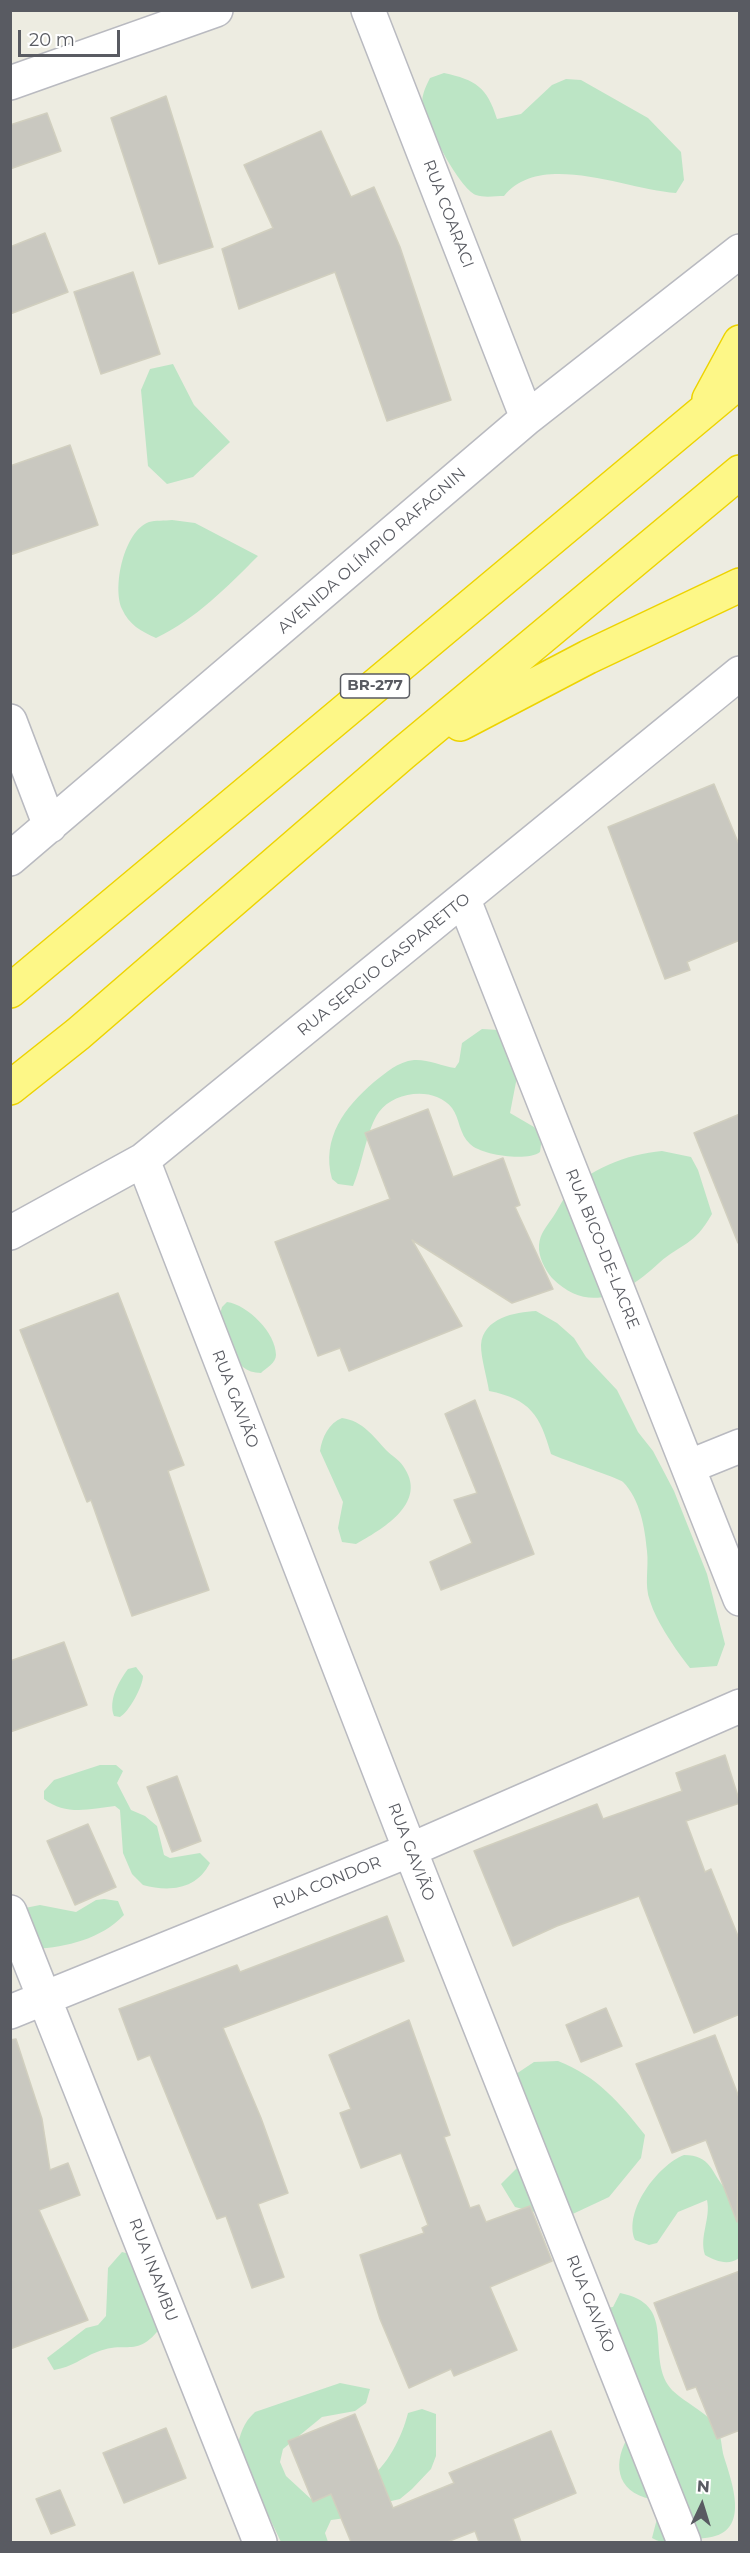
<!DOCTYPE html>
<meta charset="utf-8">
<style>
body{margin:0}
#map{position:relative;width:750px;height:2553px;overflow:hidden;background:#edece1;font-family:Montserrat,sans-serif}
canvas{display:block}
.frame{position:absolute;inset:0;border:12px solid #595b62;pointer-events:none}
.north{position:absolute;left:672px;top:2475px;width:60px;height:60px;-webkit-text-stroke:4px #fff;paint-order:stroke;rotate:4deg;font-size:16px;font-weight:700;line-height:24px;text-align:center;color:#595b62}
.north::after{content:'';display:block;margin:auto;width:21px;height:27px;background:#595b62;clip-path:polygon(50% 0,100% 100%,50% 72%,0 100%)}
.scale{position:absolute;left:18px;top:30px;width:102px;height:27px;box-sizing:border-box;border:3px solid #595b62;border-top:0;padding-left:8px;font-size:18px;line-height:21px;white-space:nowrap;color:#595b62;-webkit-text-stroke:4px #fff;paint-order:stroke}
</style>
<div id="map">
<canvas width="750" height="2553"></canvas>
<div class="frame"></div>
<div class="north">N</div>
<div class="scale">20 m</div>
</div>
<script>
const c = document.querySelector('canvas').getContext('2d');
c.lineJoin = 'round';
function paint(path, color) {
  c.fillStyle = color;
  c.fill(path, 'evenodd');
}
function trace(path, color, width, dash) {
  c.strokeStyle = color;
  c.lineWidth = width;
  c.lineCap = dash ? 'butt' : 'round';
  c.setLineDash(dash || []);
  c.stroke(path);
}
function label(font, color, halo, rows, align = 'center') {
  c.font = font + ' Montserrat,sans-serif';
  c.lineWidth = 4.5;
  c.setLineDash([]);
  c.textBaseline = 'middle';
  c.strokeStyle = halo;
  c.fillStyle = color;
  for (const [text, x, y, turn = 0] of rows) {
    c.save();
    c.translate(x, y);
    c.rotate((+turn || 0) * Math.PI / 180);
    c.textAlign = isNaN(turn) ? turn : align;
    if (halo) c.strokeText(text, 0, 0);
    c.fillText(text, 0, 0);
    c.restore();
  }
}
paint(new Path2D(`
 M444,73C476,80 487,87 497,119L521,114L552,85L566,79L581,80L648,118L681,152L684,180L676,193C627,190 541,150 504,196C496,196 484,198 476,195C459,188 429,128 423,109C420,98 425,88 430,78Z
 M173,364L194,405L230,442L193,477L167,484L148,466L141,390L150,369Z
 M172,520L195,523L258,556C227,587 196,619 156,638C141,631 129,625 122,609C112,587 124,531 149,522C155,520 165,521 172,520Z
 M482,1029L499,1030L517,1077L510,1113L534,1127L542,1137L540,1152C527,1162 481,1155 470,1144C459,1134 460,1119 452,1108C435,1086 394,1091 379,1112C367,1128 362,1166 353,1186L338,1184L332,1179C321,1138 345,1107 374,1082C387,1072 397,1062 414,1060C427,1059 442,1066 455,1068L459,1062L462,1043Z
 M662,1151L691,1157L698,1170L712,1214C693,1247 683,1242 659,1263C626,1293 590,1316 552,1278C545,1270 538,1256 539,1245C540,1233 547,1226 553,1217C557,1211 561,1203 565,1197C586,1169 628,1154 662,1151Z
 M227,1302C248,1305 276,1333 276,1355C276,1363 266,1368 261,1373C231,1373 227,1337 220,1314L222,1307Z
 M536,1311L557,1323L574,1338L586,1357L617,1390L638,1432L653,1451L674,1491L707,1574L725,1644L717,1666L690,1668C677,1652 656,1621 650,1601C644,1585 649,1568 647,1551C645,1528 640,1499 623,1482C619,1478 563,1460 551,1454C540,1415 530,1399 489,1391C487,1377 481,1359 481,1345C483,1318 515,1312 536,1311Z
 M342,1418C363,1421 373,1436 386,1450C392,1456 401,1461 405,1469C427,1504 381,1530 356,1544L342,1542L338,1528L343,1502L320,1451C322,1437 329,1423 342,1418Z
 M136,1667L143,1676C143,1686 129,1712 120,1717L114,1716C108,1700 119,1681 128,1669Z
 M100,1765H116L123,1771L117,1783L131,1810L145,1816L157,1826L164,1855L170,1858L200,1853L210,1863C196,1890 169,1892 143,1885L132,1874L123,1853L120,1810L115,1806C90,1809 66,1816 44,1799V1791L54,1780Z
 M104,1899L118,1901L124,1915C101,1939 67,1947 35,1949L10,1911L40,1905L76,1912L96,1900Z
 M558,2061C597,2076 620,2103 645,2135L641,2158L609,2197L562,2219L515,2207L501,2184L517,2168L514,2141L516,2074L534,2062Z
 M684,2155C711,2155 711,2172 724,2187L739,2190V2258C728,2266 716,2261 705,2255C699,2236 711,2219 707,2200L678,2212L657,2243L649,2245L635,2240C623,2211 658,2165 684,2155Z
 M122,2252L133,2255L163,2324C137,2361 127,2339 97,2352C81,2358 73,2367 54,2370L47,2358L86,2328L98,2325L106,2316L108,2268Z
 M620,2293C677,2304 647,2351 668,2385C677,2399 705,2410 716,2426C722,2435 721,2447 724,2457C734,2488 750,2534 705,2538C687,2539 669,2548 652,2538L659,2511L651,2499C615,2492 612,2461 630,2434L599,2309L613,2307Z
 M340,2383L370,2389L366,2403L355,2411L322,2417L283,2449L280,2462L286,2476L311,2499C328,2493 351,2491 366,2481C387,2467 402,2437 408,2413L422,2409L436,2414V2456L431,2469L412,2489L400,2499L387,2502L360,2516L331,2520L325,2533L328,2542H281L237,2450C240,2434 243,2423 255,2412Z`), '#bce5c5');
const building = new Path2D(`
 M166,96L213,247L159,264L111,118Z
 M47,113L61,151L10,169V125Z
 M321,131L351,197L374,187L400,247L451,400L387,421L335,272L239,309L222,249L273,228L244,165Z
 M45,233L68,292L10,314V247Z
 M133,272L160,354L101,374L74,292Z
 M70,445L98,525L10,555V466Z
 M714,784L740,847V940L687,962L690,970L665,979L608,827Z
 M428,1109L453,1177L503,1158L520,1205L515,1207L553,1289L512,1303L412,1240L462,1326L349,1371L340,1348L318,1356L275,1242L390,1199L365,1133Z
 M740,1114V1243H738L694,1133Z
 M118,1293L184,1465L168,1471L209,1590L132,1616L91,1500L87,1502L20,1330Z
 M475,1400L534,1554L441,1590L430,1562L472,1543L454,1500L477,1493L445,1414Z
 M64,1642L87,1705L10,1732V1661Z
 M725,1755L740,1803L686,1821L705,1872L711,1869L740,1941V2014L694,2033L639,1896L557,1926L513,1946L474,1851L597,1804L603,1819L682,1791L676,1773Z
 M177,1776L201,1841L172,1852L147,1787Z
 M88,1824L116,1887L75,1905L47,1841Z
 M387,1916L404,1961L223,2028L261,2118L288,2193L258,2204L284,2277L252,2288L226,2216L217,2219L150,2055L138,2060L119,2009L237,1965L240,1972Z
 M606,2008L622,2046L581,2062L566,2025Z
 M409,2020L450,2135L444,2137L470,2208L479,2205L486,2222L530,2206L552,2261L490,2287L517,2350L454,2376L451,2369L409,2388L380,2319L360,2255L424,2233L422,2228L428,2225L401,2153L361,2168L340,2113L351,2109L329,2055Z
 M715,2035L740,2100L737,2222L706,2140L672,2153L636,2064Z
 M16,2039L42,2119L50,2170L68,2163L80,2195L39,2210L88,2320L10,2349V2040Z
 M740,2271V2430L717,2439L696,2387L687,2390L654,2303Z
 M355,2414L393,2508L454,2483L449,2473L551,2431L576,2493L513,2519L521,2542H479L475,2531L447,2542H351L331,2494L313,2502L288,2441Z
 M166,2428L186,2478L124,2503L103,2453Z
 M60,2490L75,2525L51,2534L36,2499Z`);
paint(building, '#c9c8c0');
trace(building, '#d1cfbf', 1.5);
const minor = new Path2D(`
 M368,10L527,418
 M10,83L216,10
 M10,721L50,826
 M10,859L527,418L740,251
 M464,900L740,1599
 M143,1160L410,1850L684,2542
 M10,1233L143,1160L740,673
 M688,1467L740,1446
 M10,1912L260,2542
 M10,2012L410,1850L740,1706`);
const highway = new Path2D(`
 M709,399L740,342
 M460,724L588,657L740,585
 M10,991L740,381
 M10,1088L78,1034L402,754L740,472`);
trace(minor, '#b9bac0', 36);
trace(highway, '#edd300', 36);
trace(minor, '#fff', 33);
trace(highway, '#fdf787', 33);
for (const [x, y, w] of [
 [375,686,69]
]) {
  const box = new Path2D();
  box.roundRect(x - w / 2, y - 12, w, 24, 4.5);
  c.fillStyle = '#fff';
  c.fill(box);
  trace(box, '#595b62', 1.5);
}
label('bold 15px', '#595b62', null, [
 ["BR-277",375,686]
]);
label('16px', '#595b62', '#fff', [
 ["RUA COARACI",448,214,69],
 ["AVENIDA OLÍMPIO RAFAGNIN",372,551,-41],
 ["RUA SERGIO GASPARETTO",384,965,-39],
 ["RUA BICO-DE-LACRE",602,1249,68],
 ["RUA GAVIÃO",235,1399,69],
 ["RUA GAVIÃO",411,1852,69],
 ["RUA CONDOR",327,1883,-22],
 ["RUA INAMBU",153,2270,69],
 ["RUA GAVIÃO",590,2304,68]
]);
</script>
